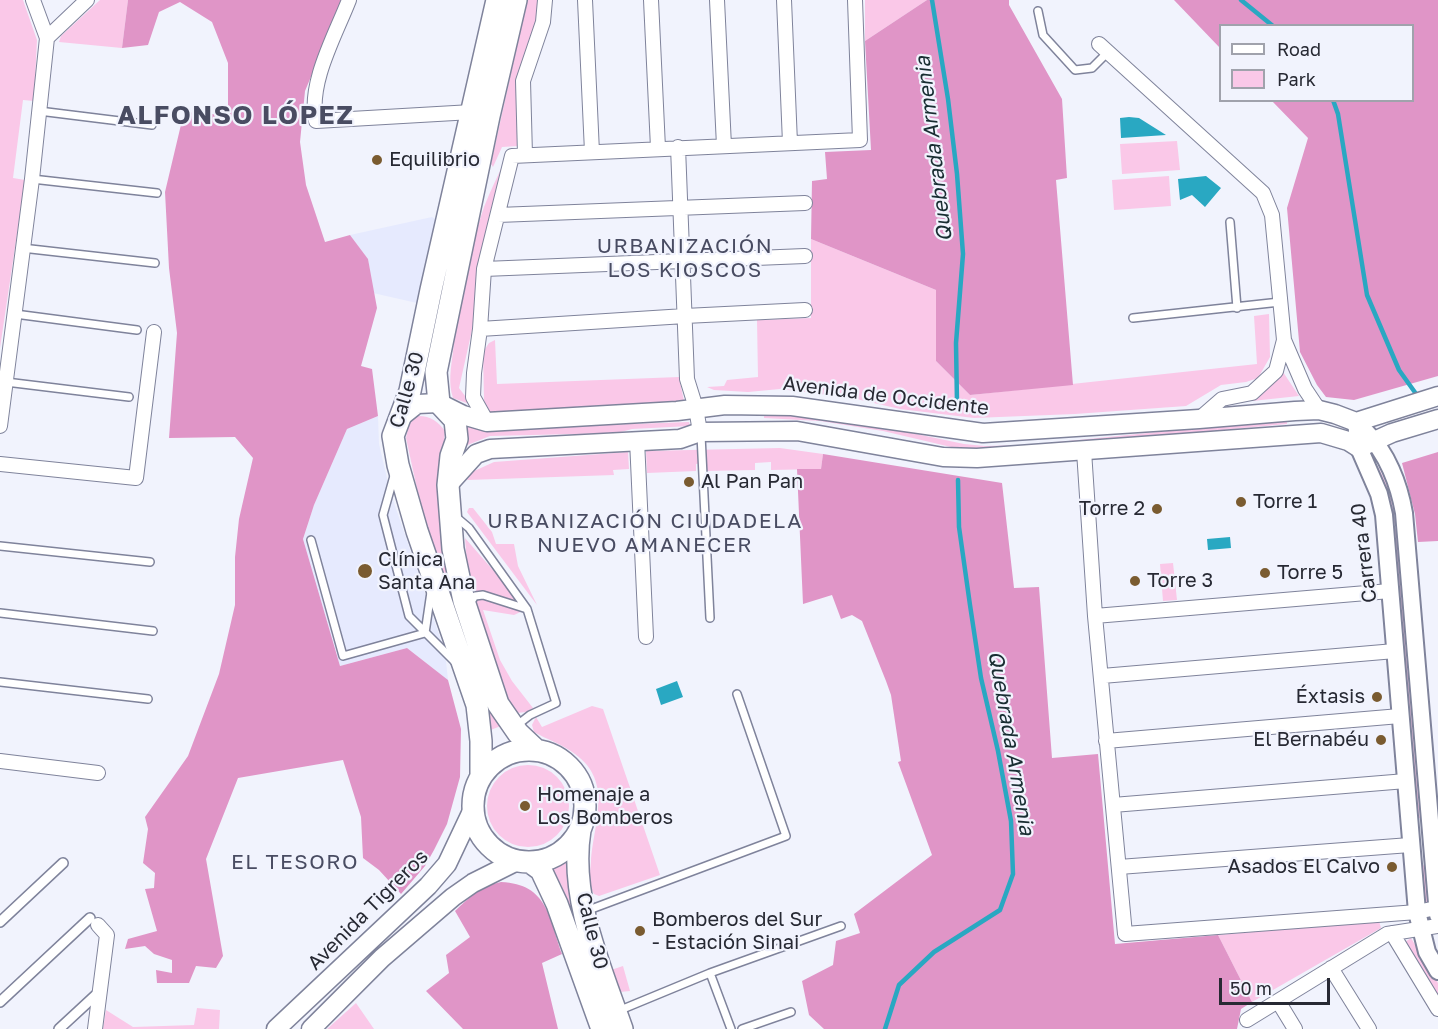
<!DOCTYPE html>
<meta charset="utf-8">
<style>
body{margin:0}
#map{position:relative;width:1438px;height:1029px;overflow:hidden;background:#f1f3fd;font-family:"Golos Text",sans-serif}
canvas{display:block}
.legend{position:absolute;left:1219px;top:24px;width:195px;height:78px;box-sizing:border-box;background:#f1f3fd;border:2px solid #a0a2ac;margin:0;padding:8px 10px;list-style:none;font-size:18px;color:#272933}
.legend li{display:flex;align-items:center;gap:12px;height:30px}
.legend b{width:30px;border:2px solid #a0a2ac}
.scale{position:absolute;left:1219px;top:978px;width:111px;height:27px;box-sizing:border-box;border:3px solid #272933;border-top:0;padding-left:8px;font-size:18px;line-height:21px;white-space:nowrap;color:#272933;-webkit-text-stroke:4px #f1f3fd;paint-order:stroke}
</style>
<div id="map">
<canvas width="1438" height="1029"></canvas>
<ul class="legend">
<li><b style="height:8px;background:#fff"></b>Road</li>
<li><b style="height:16px;background:#fac8e8"></b>Park</li>
</ul>
<div class="scale">50 m</div>
</div>
<script>
const c = document.querySelector('canvas').getContext('2d');
c.lineJoin = 'round';
function paint(path, color) {
  c.fillStyle = color;
  c.fill(path, 'evenodd');
}
function trace(path, color, width, dash) {
  c.strokeStyle = color;
  c.lineWidth = width;
  c.lineCap = dash ? 'butt' : 'round';
  c.setLineDash(dash || []);
  c.stroke(path);
}
function label(font, color, halo, rows, align = 'center') {
  c.font = font + ' "Golos Text",sans-serif';
  c.lineWidth = 4.5;
  c.setLineDash([]);
  c.textBaseline = 'middle';
  c.strokeStyle = halo;
  c.fillStyle = color;
  for (const [text, x, y, turn = 0] of rows) {
    c.save();
    c.translate(x, y);
    c.rotate((+turn || 0) * Math.PI / 180);
    c.textAlign = isNaN(turn) ? turn : align;
    if (halo) c.strokeText(text, 0, 0);
    c.fillText(text, 0, 0);
    c.restore();
  }
}
paint(new Path2D(`
 M432,217L437,220L417,303L373,293L368,259L350,235Z
 M378,416L379,444L390,491L445,652L448,680L407,648L340,666L303,539L314,505L347,429Z`), '#e6eafe');
paint(new Path2D(`
 M0,0H23L37,40L34,101L23,100L13,178L25,180L0,348Z
 M100,0H128L122,48L59,42L61,36Z
 M527,0H540L521,143L518,146L502,147L493,167L491,164Z
 M865,0H927L865,41Z
 M1177,141L1180,170L1122,174L1120,144Z
 M505,160L480,268L472,330L459,388L472,405L453,398C448,383 451,367 453,352C457,303 468,253 484,207C490,191 498,176 505,160Z
 M1169,176L1171,206L1114,210L1112,180Z
 M811,239L936,290V361L970,395L1257,364L1254,316L1269,314L1270,357L1258,378L1246,382L1221,385L1186,406L1075,414L974,418L900,409L852,398L780,389L748,392L714,390L707,387L724,386L727,380L758,377L757,320L811,318Z
 M495,340L497,384L679,377L684,401L679,406L495,417L487,409L484,400L483,352L489,343Z
 M1283,372L1299,396L1252,401Z
 M764,414L821,417L883,427L964,444L985,446L1028,445L1287,419V424L1029,448L985,450L951,447L883,431L820,421L764,418Z
 M416,416C429,415 438,421 445,431L440,480L442,549L486,696L506,724L488,731L421,507L406,438L409,424Z
 M464,422L489,429L689,422L690,426L632,429L617,433L490,436L465,446Z
 M780,448L823,454L821,469L771,470V462L755,463V470L705,471L704,463L696,464V471L647,473L646,451Z
 M628,452L629,469L613,470L614,475L467,480L472,472L494,462Z
 M1375,462C1388,482 1393,501 1395,523L1393,524C1391,501 1386,483 1373,464Z
 M469,508H473L492,532L496,544H514L518,566L537,605L467,512Z
 M1396,529L1420,818H1418L1394,530Z
 M465,538L527,609L514,615L483,610L500,660L512,681L533,708L526,712L517,713L497,687L468,577Z
 M1173,563L1177,600L1163,601L1160,564Z
 M592,706L603,709L660,875L599,896L594,894C588,885 590,872 591,862C593,824 614,782 575,754C562,744 548,740 534,732L532,725L536,717L542,727Z
 M487 806a41 41 0 1 1 82 0a41 41 0 1 1-82 0Z
 M570,858L584,957L561,884L548,866L559,865Z
 M1427,865L1430,902H1422L1418,866Z
 M1379,921L1381,928L1252,1002L1218,935Z
 M1411,938L1438,983V996L1405,942Z
 M623,966L630,991L620,992L617,990L611,970Z
 M356,1003L374,1029H327Z
 M197,1008L220,1010L219,1029H103L106,1010L133,1027L194,1025Z`), '#fac8e8');
paint(new Path2D(`
 M128,0H343L305,91L300,142L306,185L325,242L350,235L368,259L377,308L361,366L372,369L378,416L347,429L314,505L303,539L340,666L407,648L448,680L461,729L460,777L447,824L434,850L425,866L401,894L379,870L363,858L361,817L343,760L238,778L206,859L223,956L216,968L196,966L189,983H157L156,970L172,973V960L154,954L145,946L125,949L128,939L157,931L145,889L154,888L155,873L143,863L148,829L145,817L188,756L219,674L235,605V557L239,519L253,458L235,437L169,438L177,333L169,268L165,192L184,112L228,115V63L212,22L180,2L159,12L148,45L122,48Z
 M927,0H1009V5L1062,99L1067,178L1056,180L1073,385L970,395L936,361V290L811,239L812,181L827,179L825,152L871,150L865,41Z
 M1174,0H1438V376L1354,400L1326,397L1317,385L1300,352L1287,208L1308,138L1272,101L1412,100V26H1220V48Z
 M1438,452V541L1418,542L1415,514L1402,463Z
 M823,454L1002,483L1014,588L1039,587L1052,758L1098,754L1115,944L1218,935L1252,1002L1241,1009L1237,1029H824L809,1015L802,981L833,965L836,941L860,933L854,914L932,855L898,762L901,761L891,695L886,681L862,621L852,615L841,619L832,595L803,604L797,469H821Z
 M501,882C548,884 549,918 562,954L542,963L558,1029H463L426,991L449,973L446,955L470,937L455,911C469,897 482,886 501,882Z`), '#e095c7');
paint(new Path2D(`
 M1129,117L1139,118L1166,135L1121,138L1120,118Z
 M1206,176L1221,188L1205,207L1192,195L1180,200L1178,179Z
 M1230,537L1231,548L1208,550L1207,539Z
 M677,681L683,697L661,705L656,689Z`), '#29a8c2');
trace(new Path2D(`
 M932,0L948,99L957,174L963,254L956,343L957,403
 M1241,0L1273,26
 M1333,100L1338,114L1367,295L1399,370L1419,398
 M885,1029L899,985L934,952L1000,910L1013,874L1011,821L998,751L981,678L970,605L959,527L958,480`), '#29a8c2', 4.5);
const service = new Path2D(`
 M1038,11L1043,35L1075,70L1092,68L1108,52
 M39,111L152,125
 M32,179L157,193
 M1230,222L1237,308
 M22,248L155,263
 M15,314L137,330
 M1133,318L1280,302
 M6,382L129,397
 M701,435L710,618
 M394,476L383,515L409,616L454,661
 M456,517L469,528L527,609L556,703L530,715L516,726
 M311,540L343,656L425,633L431,592
 M0,546L150,562
 M470,603L475,596L483,595L527,609
 M0,613L153,631
 M0,682L148,699
 M586,911L786,836L737,694
 M710,973L731,1029
 M618,1011L710,973L841,926
 M742,1029L791,1012`);
const pedestrian = new Path2D(`
 M0,922L63,863
 M0,1002L90,918
 M59,1029L99,992`);
const minor = new Path2D(`
 M349,0C335,36 308,83 316,121L472,112
 M585,0L592,152
 M651,0L658,148
 M717,0L724,146
 M784,0L790,143
 M47,38L87,0
 M1099,44L1263,193L1272,215L1284,340L1305,389L1319,410
 M678,147L687,379L696,408L700,432
 M525,155L523,81L543,22L545,0
 M498,215L805,203
 M484,269L805,256
 M480,329L685,316L805,310
 M1199,419L1222,399L1252,393L1276,371L1284,340
 M487,422L473,397L474,373L480,329L484,269L512,156L860,140L855,0
 M0,426L32,179L47,38L33,0
 M637,440L646,637
 M1084,451L1095,616L1125,934L1417,912L1436,908
 M0,464L136,478L154,332
 M1095,616L1390,591
 M1102,676L1395,651
 M1106,741L1400,716
 M0,761L98,773
 M1113,805L1406,781
 M1119,867L1410,845
 M1392,933L1438,1009
 M1331,968L1369,1029
 M1278,1001L1295,1029
 M1247,1020L1387,934L1438,926
 M95,1029L107,935L98,925`);
const tertiary = new Path2D(`
 M1356,422L1359,448L1379,494L1384,515L1417,912L1427,952L1438,971
 M1366,432C1387,453 1399,484 1404,513L1438,915`);
const secondary = new Path2D(`
 M402,416L417,404L439,403L463,415L487,422L677,411L725,405L792,406L983,433L1199,419L1295,411L1319,410L1335,414L1356,422L1438,396
 M448,485L476,454L490,449L680,439L700,432L797,431L943,457L977,458L1321,433L1348,441L1359,448L1392,433L1438,419
 M276,1029L428,886L447,864L473,809
 M311,1029L382,958L453,897L473,883L517,861`);
const primary = new Path2D(`
 M516,0L489,116L436,372L439,403L455,420L457,439L451,456L448,485L453,549L464,601L498,704L518,733L535,749
 M473 806a56 56 0 1 1 112 0a56 56 0 1 1-112 0Z
 M481,776V741L477,705L417,531L398,465L393,436L410,391L431,290L497,0
 M580,830C569,897 600,966 622,1029
 M530,862L541,870L557,904L602,1029`);
trace(service, '#7f839b', 10);
trace(pedestrian, '#7f839b', 12);
trace(minor, '#7f839b', 16);
trace(tertiary, '#7f839b', 20);
trace(secondary, '#7f839b', 21);
trace(primary, '#7f839b', 24);
trace(service, '#fff', 7);
trace(pedestrian, '#fff', 9);
trace(minor, '#fff', 14);
trace(tertiary, '#fff', 16);
trace(secondary, '#fff', 18);
trace(primary, '#fff', 21);
for (const [x, y, r, color] of [
 [377,160,6,"#7a5b30"],
 [689,482,6,"#7a5b30"],
 [1241,502,6,"#7a5b30"],
 [1157,509,6,"#7a5b30"],
 [365,571,8,"#7a5b30"],
 [1265,573,6,"#7a5b30"],
 [1135,581,6,"#7a5b30"],
 [1377,697,6,"#7a5b30"],
 [1381,740,6,"#7a5b30"],
 [525,806,6,"#7a5b30"],
 [1392,867,6,"#7a5b30"],
 [640,931,6,"#7a5b30"]
]) {
  const dot = new Path2D();
  dot.arc(x, y, r, 0, 2 * Math.PI);
  c.fillStyle = color;
  c.fill(dot);
  trace(dot, '#f1f3fd', 2);
}
label('20px', '#272933', '#f1f3fd', [
 ["Equilibrio",389,160],
 ["Al Pan Pan",701,482],
 ["Torre 1",1253,502],
 ["Torre 2",1145,509,"right"],
 ["Clínica",378,560],
 ["Santa Ana",378,583],
 ["Torre 5",1277,573],
 ["Torre 3",1147,581],
 ["Éxtasis",1365,697,"right"],
 ["El Bernabéu",1369,740,"right"],
 ["Homenaje a",537,795],
 ["Los Bomberos",537,818],
 ["Asados El Calvo",1380,867,"right"],
 ["Bomberos del Sur",652,920],
 ["- Estación Sinai",652,943]
], 'left');
label('20px', '#272933', '#f1f3fd', [
 ["Calle 30",407,390,-74],
 ["Avenida de Occidente",886,396,7],
 ["Carrera 40",1364,553,-97],
 ["Avenida Tigreros",368,910,-45],
 ["Calle 30",592,931,76]
]);
label('italic 21px', '#182d32', '#f1f3fd', [
 ["Quebrada Armenia",934,149,-97],
 ["Quebrada Armenia",1011,743,80]
]);
c.letterSpacing = '1.5px';
label('21px', '#494c62', '#f1f3fd', [
 ["URBANIZACIÓN",685,246],
 ["LOS KIOSCOS",685,270],
 ["URBANIZACIÓN CIUDADELA",645,521],
 ["NUEVO AMANECER",645,545],
 ["EL TESORO",295,862]
]);
c.letterSpacing = '0px';
c.letterSpacing = '1.5px';
label('bold 26px', '#494c62', '#f1f3fd', [
 ["ALFONSO LÓPEZ",236,116]
]);
c.letterSpacing = '0px';
</script>
